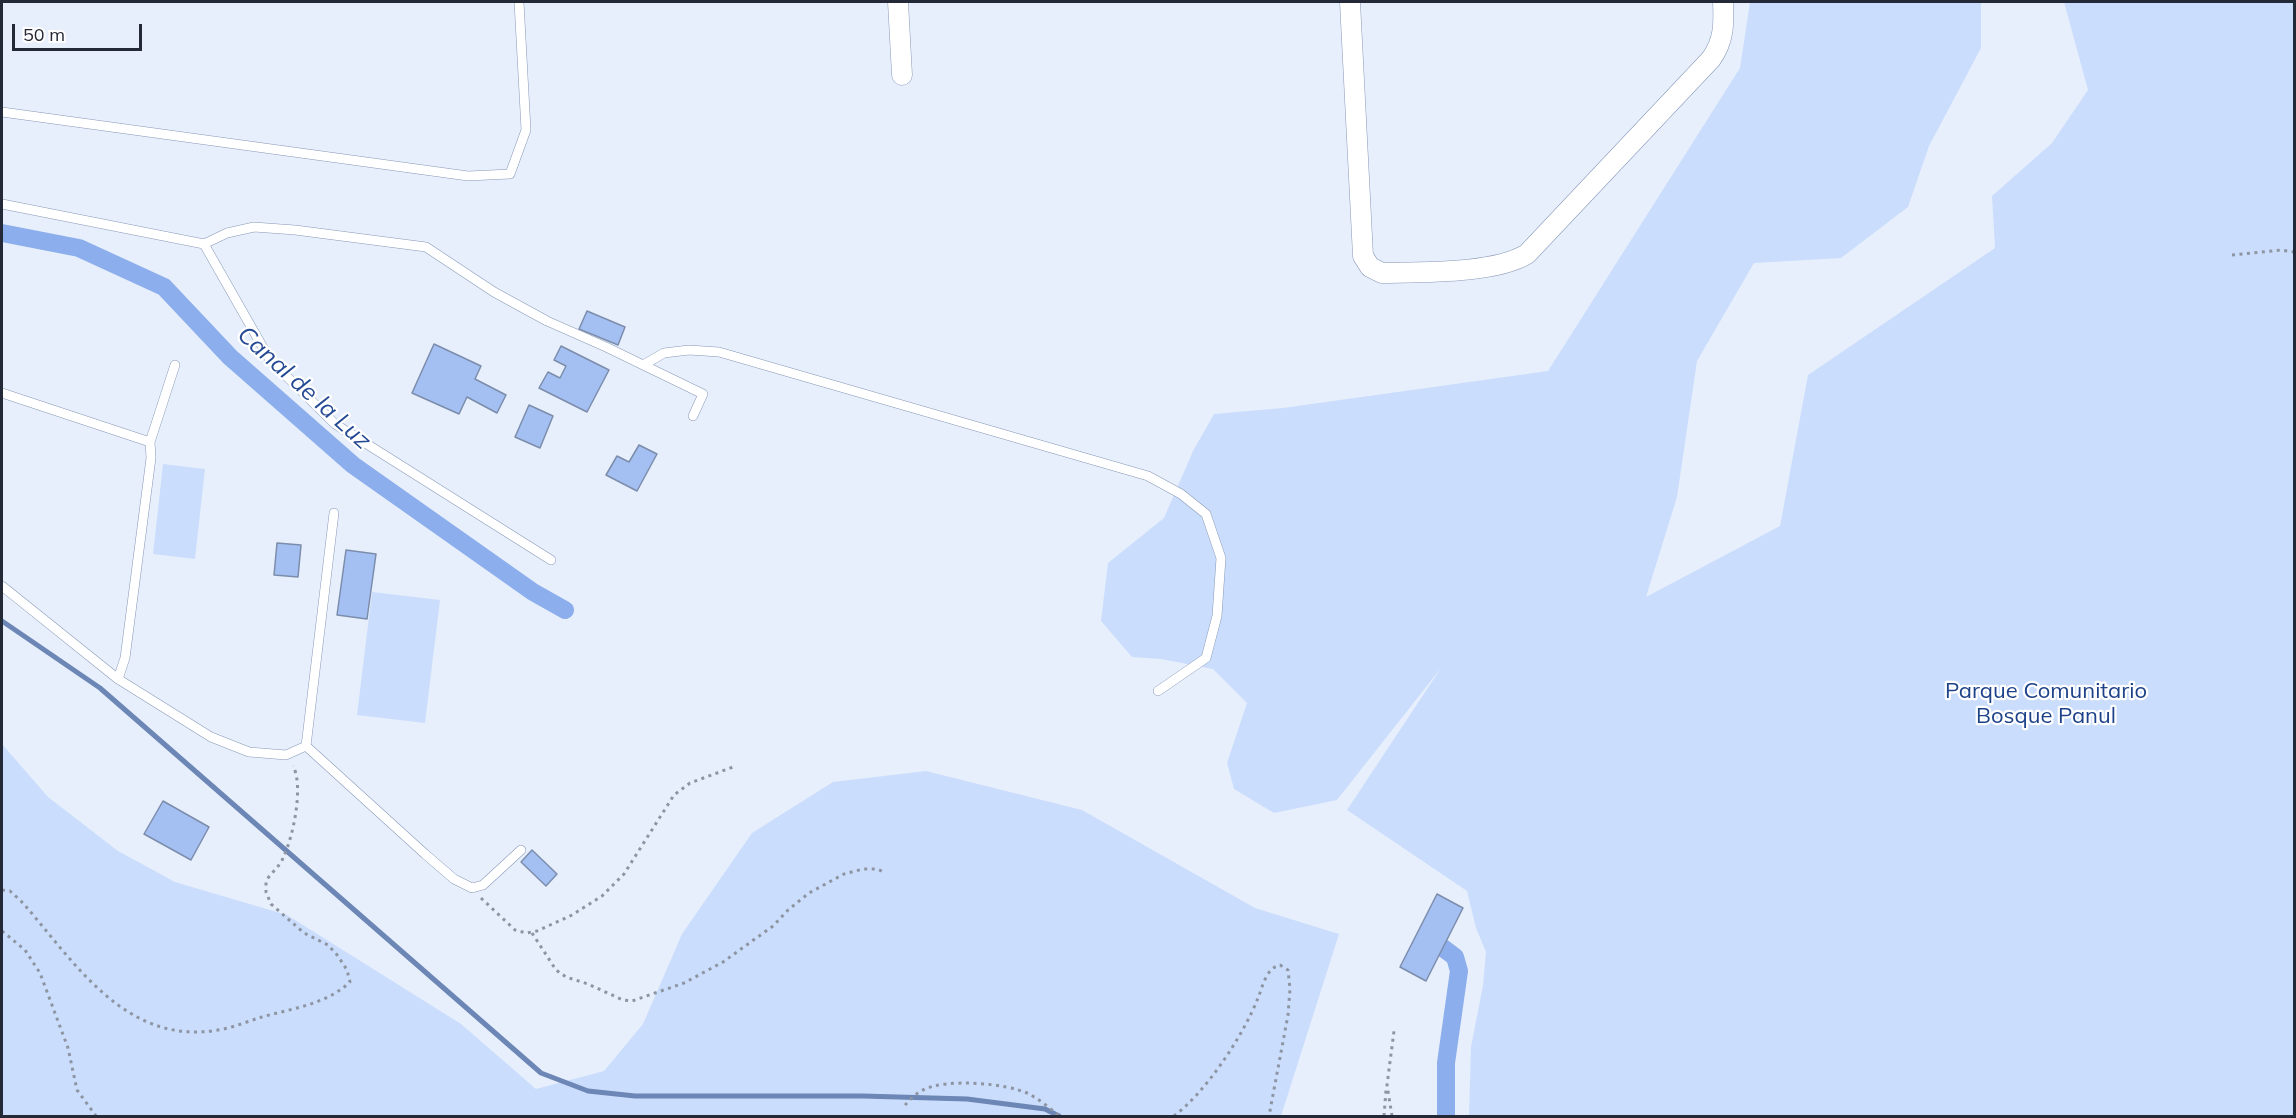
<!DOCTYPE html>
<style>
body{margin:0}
#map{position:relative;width:2296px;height:1118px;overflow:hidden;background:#e7effc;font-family:Mulish,sans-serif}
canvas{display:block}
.frame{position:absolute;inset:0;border:3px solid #232936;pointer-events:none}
.scale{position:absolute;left:12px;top:24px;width:130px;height:27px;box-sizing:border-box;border:3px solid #232936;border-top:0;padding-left:8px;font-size:18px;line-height:21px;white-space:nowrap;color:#232936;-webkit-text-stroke:4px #fff;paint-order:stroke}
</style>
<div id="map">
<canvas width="2296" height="1118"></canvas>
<div class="frame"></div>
<div class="scale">50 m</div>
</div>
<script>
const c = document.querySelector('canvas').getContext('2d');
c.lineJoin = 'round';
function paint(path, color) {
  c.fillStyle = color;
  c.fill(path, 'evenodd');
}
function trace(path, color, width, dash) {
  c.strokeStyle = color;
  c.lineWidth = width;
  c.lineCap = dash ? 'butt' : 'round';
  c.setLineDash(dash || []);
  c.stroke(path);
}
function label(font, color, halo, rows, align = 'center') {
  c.font = font + ' Mulish,sans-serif';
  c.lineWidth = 4.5;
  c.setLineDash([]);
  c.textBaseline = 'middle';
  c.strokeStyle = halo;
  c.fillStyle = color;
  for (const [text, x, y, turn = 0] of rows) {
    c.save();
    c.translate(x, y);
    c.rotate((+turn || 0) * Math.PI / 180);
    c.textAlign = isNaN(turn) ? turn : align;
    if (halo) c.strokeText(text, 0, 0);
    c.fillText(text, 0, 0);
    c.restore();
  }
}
paint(new Path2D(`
 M1750,2H1981V48L1929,146L1908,207L1841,258L1754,263L1697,361L1677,497L1646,597L1780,526L1808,375L1995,248L1992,196L2052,143L2088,90L2064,2H2294V1116H1469L1471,1047L1483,985L1486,952L1476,928L1467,891L1347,810L1441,668L1337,800L1274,813L1234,789L1227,763L1247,703L1213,669L1161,659L1132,657L1101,621L1108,563L1164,518L1193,451L1214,414L1283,408L1548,371L1740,68Z
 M163,464L205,469L195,559L153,554Z
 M372,592L440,600L425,723L357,715Z
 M2,744L48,797L118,851L175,882L287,915L461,1024L536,1089L604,1071L643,1024L682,934L752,833L833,782L926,771L1082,810L1255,908L1339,934L1281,1116H2Z`), '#cbddfc');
trace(new Path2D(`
 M2,621L100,688L541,1073L588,1091L635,1096H863L967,1099L1045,1109L1059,1116`), '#6c86b5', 5);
trace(new Path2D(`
 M2,233L79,248L164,287L230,357L353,465L533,592L565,610
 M1443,948L1455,957L1459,971L1446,1063V1116`), '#8caeec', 18);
const building = new Path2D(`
 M587,311L625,327L618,345L579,329Z
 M434,344L481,366L475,379L506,395L497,413L467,397L459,414L412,393Z
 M561,346L609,370L587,412L539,388L548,372L560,378L566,366L554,360Z
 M529,405L553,416L540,448L515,437Z
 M639,445L657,454L637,491L606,475L617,456L629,462Z
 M277,543L301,545L298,577L274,575Z
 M346,550L376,554L367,619L337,615Z
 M163,801L209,827L191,860L144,834Z
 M532,850L557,874L546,886L521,862Z
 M1437,894L1463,908L1426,981L1400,967Z`);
paint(building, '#a4c0f3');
trace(building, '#7c8dac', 1.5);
const service = new Path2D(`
 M2,112L468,176L510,174L526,130L519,2
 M2,204L204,244L227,233L254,227L295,230L426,247L494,292L547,321L606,347L703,394L693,416
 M204,244L270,360L335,424L551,560
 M643,365L664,353L689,350L719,352L1148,476L1181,494L1206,514L1221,558L1217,616L1206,658L1158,691
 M2,393L150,442L151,458L125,658L118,679
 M150,442L175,365
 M2,586L118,679L211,737L249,752L286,755L306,746L425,854L454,879L472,888L483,885L521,850
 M306,746L334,513`);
const minor = new Path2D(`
 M898,2L902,75
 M1350,2L1363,256L1370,267L1382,273C1422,272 1494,274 1527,254L1711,59C1724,41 1724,24 1723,2`);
trace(service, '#8798b7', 10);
trace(minor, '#8798b7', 21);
trace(new Path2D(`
 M2232,255L2281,250L2294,252
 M2,890L10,891L23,903C75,963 126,1046 218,1030C233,1028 248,1021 262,1017C293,1008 325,1005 350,982L347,970L338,956L328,945L304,933L271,904L266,892V881C271,873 280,866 283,858C293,838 304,786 293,766
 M481,898L515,930L526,933L537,931L572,915L602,896L624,874L674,795L690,783L733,767
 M2,931L25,950L40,973L68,1048L77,1090L96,1116
 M532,933L556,970L566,977L588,984L623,1000L632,1001L684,983L723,962L773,926L788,910L809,893L844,874L863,869H877L884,872
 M905,1105C910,1100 916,1093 923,1090C945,1078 1007,1083 1029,1094C1040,1100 1050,1108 1059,1116
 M1174,1116C1206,1092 1243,1036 1258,998C1263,986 1266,968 1280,965L1288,970L1290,989L1288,1015L1269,1116
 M1384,1116L1386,1090
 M1392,1116L1387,1085L1394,1031`), '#8e95a2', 3, [3, 4.5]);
trace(service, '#fff', 9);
trace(minor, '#fff', 20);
label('22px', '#1d428a', '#fff', [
 ["Parque Comunitario",2046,691],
 ["Bosque Panul",2046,716]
]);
label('italic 24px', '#254a94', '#fff', [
 ["Canal de la Luz",304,388,42]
]);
</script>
